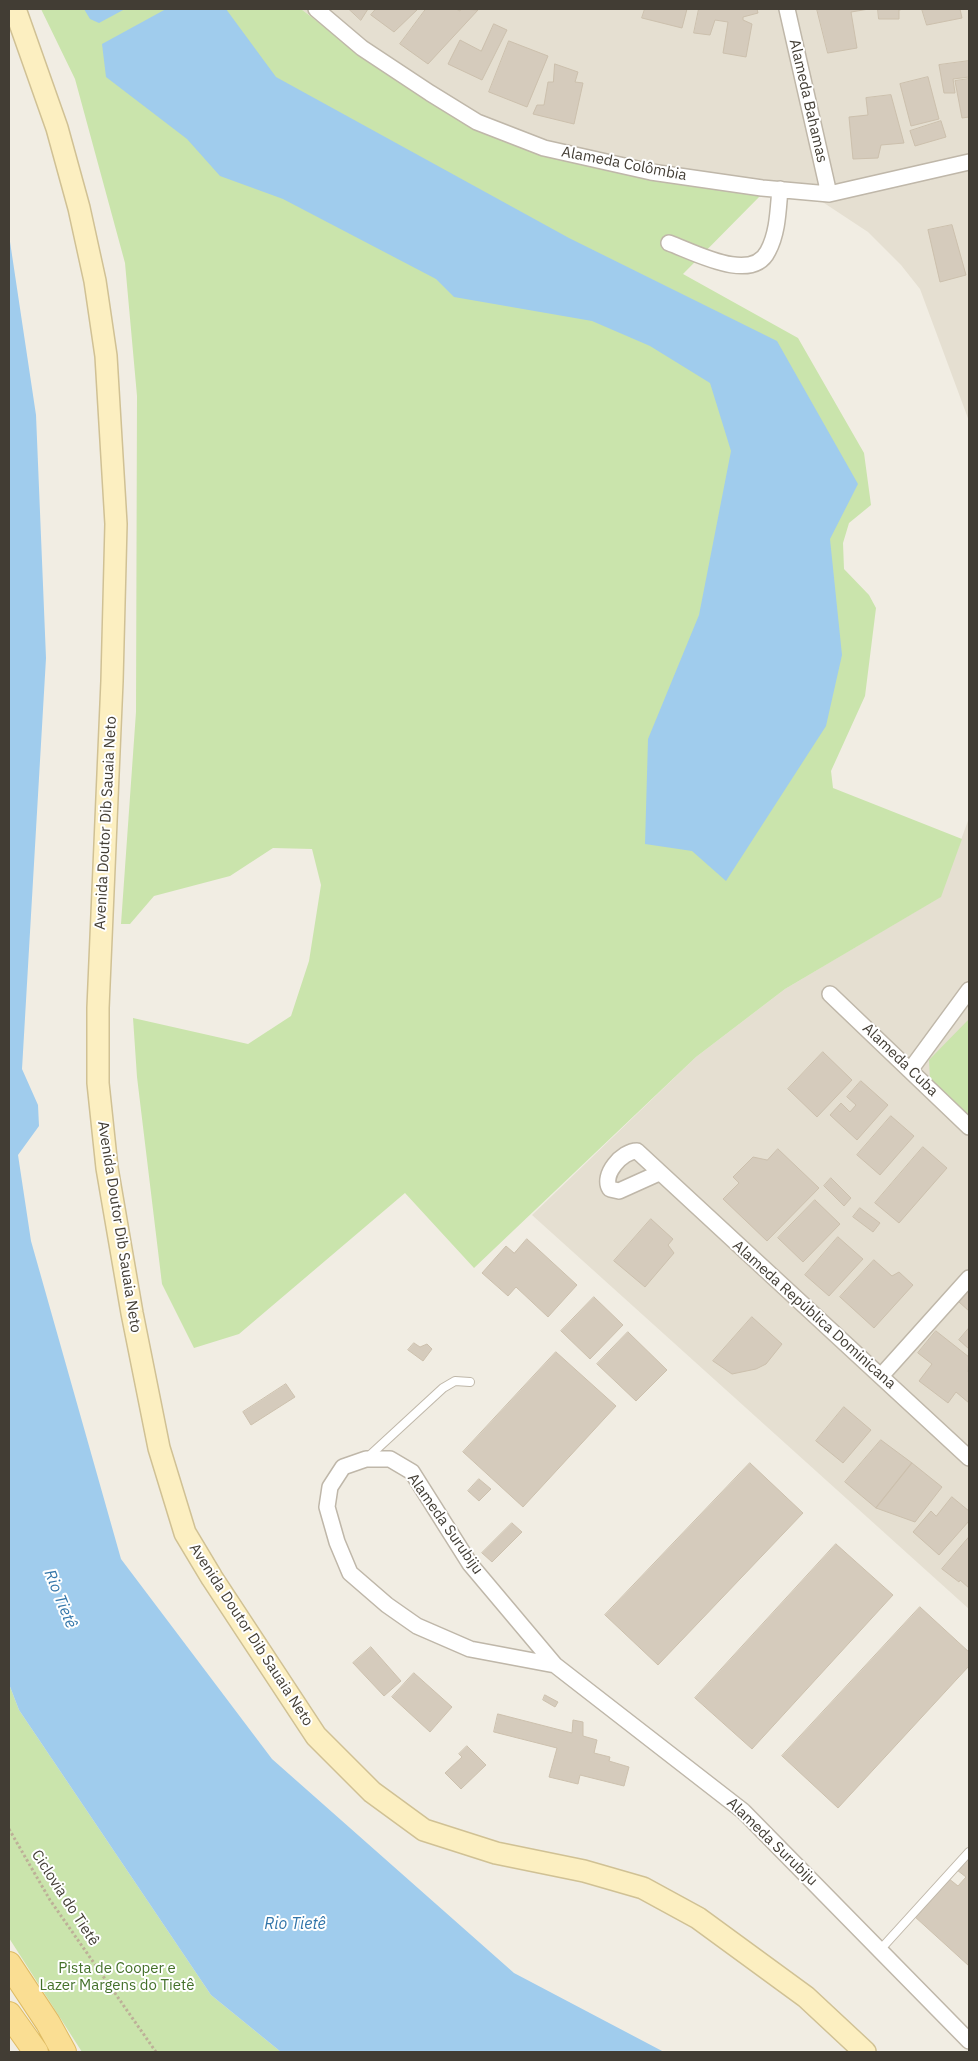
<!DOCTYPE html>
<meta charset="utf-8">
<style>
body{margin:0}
#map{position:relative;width:978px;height:2061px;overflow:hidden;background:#f1ede3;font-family:"IBM Plex Sans",sans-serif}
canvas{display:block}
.frame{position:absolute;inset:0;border:10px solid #423d34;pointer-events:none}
</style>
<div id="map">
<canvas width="978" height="2061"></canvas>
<div class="frame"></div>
</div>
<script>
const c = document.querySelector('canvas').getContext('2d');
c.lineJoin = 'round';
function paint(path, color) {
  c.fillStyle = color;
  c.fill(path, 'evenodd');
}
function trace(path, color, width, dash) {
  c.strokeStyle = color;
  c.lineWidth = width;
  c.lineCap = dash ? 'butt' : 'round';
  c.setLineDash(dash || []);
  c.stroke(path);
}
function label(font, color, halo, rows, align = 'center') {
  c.font = font + ' "IBM Plex Sans",sans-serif';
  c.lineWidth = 4;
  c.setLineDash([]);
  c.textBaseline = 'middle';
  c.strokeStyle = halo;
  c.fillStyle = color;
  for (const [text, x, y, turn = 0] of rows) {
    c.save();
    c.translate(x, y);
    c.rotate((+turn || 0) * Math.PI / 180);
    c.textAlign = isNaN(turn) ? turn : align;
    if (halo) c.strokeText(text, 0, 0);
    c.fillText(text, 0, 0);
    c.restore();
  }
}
paint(new Path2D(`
 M301,9H969V421L920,289L901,265L868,232L821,201L634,176L566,161L501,140L468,124L377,67Z
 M969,818V1609L532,1215L696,1057L785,989L940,897Z`), '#e5dfd1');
paint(new Path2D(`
 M41,9H301L377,67L468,124L501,140L566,161L634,176L763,193L683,274L798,338L864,453L871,505L849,523L843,543L844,569L869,595L876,608L865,696L831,771L833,788L962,839L941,897L785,989L696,1057L474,1268L405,1193L239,1334L194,1348L162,1284L137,1077L133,1018L248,1044L291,1016L309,961L321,885L312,849L273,848L230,876L154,896L130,924H121L136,712L137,396L125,263L75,79Z
 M969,1019V1118L930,1080L929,1060Z
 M9,1684L19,1710L211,1995L281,2052H82L9,1938Z`), '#cae4ac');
paint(new Path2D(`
 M84,9H125L99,23L90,19Z
 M166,9H226L276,77L569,238L777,341L858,484L830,539L842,655L826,726L726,881L692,851L645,844L648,739L699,615L731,451L710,383L650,346L592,321L454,297L436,279L283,199L220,176L187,139L106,77L102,44Z
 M9,235L36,415L46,658L22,1069L38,1105L39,1126L18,1155L31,1241L121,1559L272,1759L514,1973L664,2052H281L211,1995L19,1710L9,1684Z`), '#a0cced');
const building = new Path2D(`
 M349,9H368L361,20Z
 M376,9H418L394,32L371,15Z
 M426,9H456L460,11L461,9L478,10L428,64L400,44Z
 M645,9H687L682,28L642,18Z
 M699,9H757L758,13L743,17V20L752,24L746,57L723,53L728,22L715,20L710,35L694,33Z
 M817,9H869L851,12L857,48L828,53Z
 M878,9H904L899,10V19H879Z
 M922,9H960L962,18L927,25Z
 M494,24L507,30L482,80L448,64L460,40L481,51Z
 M509,41L548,56L527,107L489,92Z
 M969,61V77L953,79L955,93H944L939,65Z
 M555,64L578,72L575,82L583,83L574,124L533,114L537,105H544L548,82H553Z
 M928,77L939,119L911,126L900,84Z
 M969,79V117L962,118L955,81Z
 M891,95L904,143L881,145L878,158L853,159L849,117L868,115L866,98Z
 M941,121L946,137L915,146L910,131Z
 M952,225L966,275L940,282L928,230Z
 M823,1052L852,1080L817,1117L788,1089Z
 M861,1081L888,1105L857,1140L830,1115L841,1103L850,1112L856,1105L847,1097Z
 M891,1116L914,1136L880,1175L857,1155Z
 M923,1147L947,1168L899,1223L875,1203Z
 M778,1149L819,1188L767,1241L723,1199L739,1183L733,1177L753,1157L767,1160Z
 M831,1178L851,1198L844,1206L824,1186Z
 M815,1200L840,1224L803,1262L778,1238Z
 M860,1208L880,1223L873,1232L853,1217Z
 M651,1219L673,1239L668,1245L674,1253L645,1287L614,1261Z
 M838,1237L863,1259L829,1296L805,1275Z
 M527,1239L577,1285L548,1317L516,1287L508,1296L482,1273L506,1246L514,1253Z
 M874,1260L892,1276L899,1272L913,1285L874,1328L840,1297Z
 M969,1290V1311L959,1302Z
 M594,1297L623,1325L590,1359L561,1331Z
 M752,1317L782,1344L766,1364L756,1369L732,1374L713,1361Z
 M969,1328V1349L959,1340Z
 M936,1331L969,1357L968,1372L969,1373V1403L956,1392L948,1403L919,1381L932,1364L918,1353Z
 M628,1332L667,1370L636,1401L597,1364Z
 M414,1343L420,1347L427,1344L432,1349L423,1361L408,1350Z
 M556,1352L616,1406L523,1507L463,1452Z
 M286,1384L295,1397L251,1425L243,1412Z
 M844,1407L871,1430L843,1463L816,1441Z
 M881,1440L912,1463L876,1508L845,1482Z
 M750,1463L803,1513L658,1665L605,1615Z
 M912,1463L942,1487L915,1522L876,1508Z
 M479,1479L491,1489L479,1501L468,1491Z
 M952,1497L969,1511V1521L939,1555L913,1532L931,1511L936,1516Z
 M512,1523L522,1532L492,1562L482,1553Z
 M969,1537V1588L960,1580L959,1582L942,1569Z
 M836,1544L893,1595L752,1749L695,1698Z
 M920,1607L969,1652V1666L838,1808L782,1756Z
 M371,1647L401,1681L384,1696L353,1663Z
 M414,1673L452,1707L430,1732L392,1697Z
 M545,1695L558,1702L555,1707L543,1700Z
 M498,1714L572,1733L573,1720L583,1722V1736L597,1740L594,1753L610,1757L609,1761L629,1767L624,1786L580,1775L578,1784L549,1777L557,1748L494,1732Z
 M467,1746L486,1765L461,1789L445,1773L462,1757L459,1754Z
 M969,1856V1966L914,1916L948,1878L958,1886L966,1877L957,1870Z`);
paint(building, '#d5cbbc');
trace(building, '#ccc0ad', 1);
const service = new Path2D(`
 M367,1458L443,1388L455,1381L470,1382
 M879,1951L969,1852`);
const minor = new Path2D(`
 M316,9L362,48L430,93L477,122L544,148L651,172L762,188L829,194L969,162
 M787,9L829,194
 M669,243C694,252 752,284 768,251C778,232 778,210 780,189
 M830,994L969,1127
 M911,1069L969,990
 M659,1173L619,1191L610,1189C601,1175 622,1151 637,1151L969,1458
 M881,1376L969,1278
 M555,1665L470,1649L417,1626L387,1605L350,1573L337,1542L327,1507L330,1487L343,1467L366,1459H390L412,1472L470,1564L555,1665L743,1811L969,2041`);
const secondary = new Path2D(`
 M15,9L57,128L79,208L95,281L106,356L116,524L112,681L98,1008V1083L107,1168L132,1313L159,1448L185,1533L212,1578L316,1736L372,1792L424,1830L496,1853L584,1871L643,1888L698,1918L806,1997L865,2052`);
const primary = new Path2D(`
 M9,1964L48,2023L64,2052
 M9,2014L36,2052`);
trace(service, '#bfb7a9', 10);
trace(minor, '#bfb7a9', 18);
trace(secondary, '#d0c194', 24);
trace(primary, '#debb63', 26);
trace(new Path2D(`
 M9,1829L50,1900L156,2052`), '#bdb098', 3, [2.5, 2.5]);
trace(service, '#fff', 8);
trace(minor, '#fff', 15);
trace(secondary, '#fcefc1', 21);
trace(primary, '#fade93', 24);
label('15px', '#423d34', '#fff', [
 ["Alameda Bahamas",808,101,77],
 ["Alameda Colômbia",624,164,11],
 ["Avenida Doutor Dib Sauaia Neto",106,823,-87],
 ["Alameda Cuba",900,1060,44],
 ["Avenida Doutor Dib Sauaia Neto",119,1227,81],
 ["Alameda República Dominicana",814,1315,42],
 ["Alameda Surubiju",445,1524,55],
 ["Avenida Doutor Dib Sauaia Neto",251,1635,57],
 ["Alameda Surubiju",772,1842,44],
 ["Ciclovia do Tietê",65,1898,57]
]);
label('15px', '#44712a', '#fff', [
 ["Pista de Cooper e",117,1969],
 ["Lazer Margens do Tietê",117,1986]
]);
label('italic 16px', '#3275a9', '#fff', [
 ["Rio Tietê",60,1599,68],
 ["Rio Tietê",295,1924]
]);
</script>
